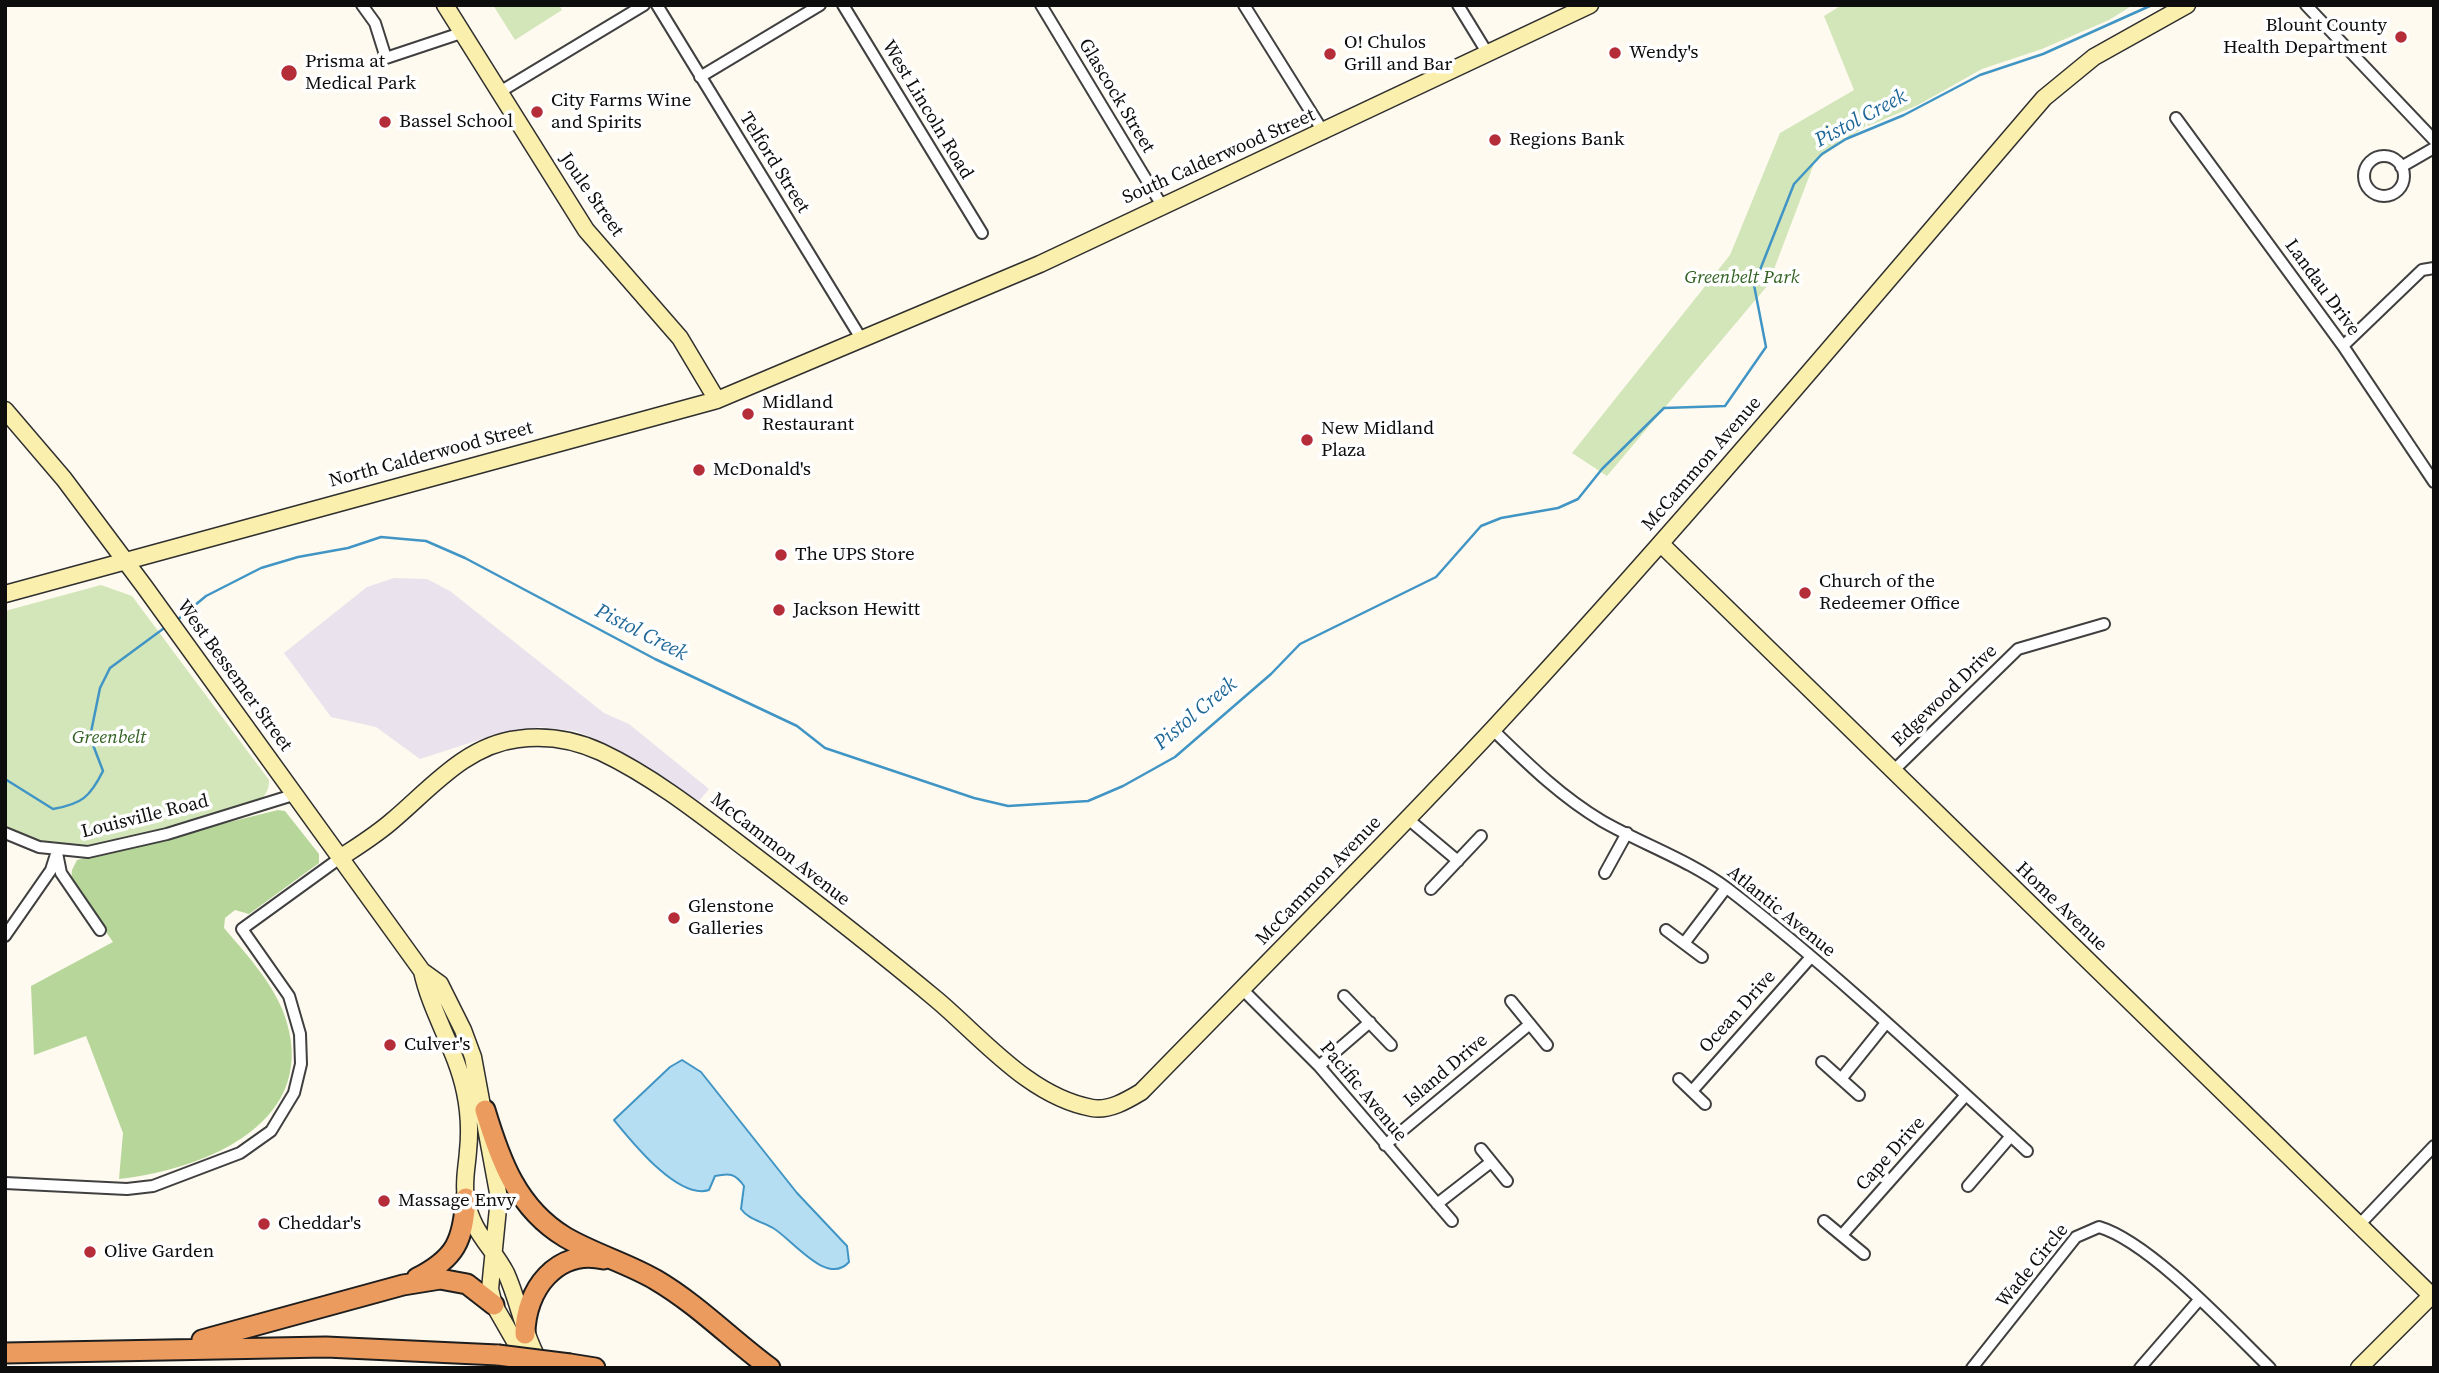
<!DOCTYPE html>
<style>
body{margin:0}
#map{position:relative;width:2439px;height:1373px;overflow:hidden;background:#fefaef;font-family:"Source Serif 4",serif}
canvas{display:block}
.frame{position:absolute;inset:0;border:7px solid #0d0d0d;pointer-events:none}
</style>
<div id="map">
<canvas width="2439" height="1373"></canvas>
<div class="frame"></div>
</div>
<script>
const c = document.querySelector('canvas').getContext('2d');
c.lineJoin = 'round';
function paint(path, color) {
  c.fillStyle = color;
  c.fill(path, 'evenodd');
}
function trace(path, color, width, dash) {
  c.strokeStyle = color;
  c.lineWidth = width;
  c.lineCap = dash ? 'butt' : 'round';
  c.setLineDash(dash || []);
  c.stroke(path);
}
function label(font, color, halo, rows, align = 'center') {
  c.font = font + ' "Source Serif 4",serif';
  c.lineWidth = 7;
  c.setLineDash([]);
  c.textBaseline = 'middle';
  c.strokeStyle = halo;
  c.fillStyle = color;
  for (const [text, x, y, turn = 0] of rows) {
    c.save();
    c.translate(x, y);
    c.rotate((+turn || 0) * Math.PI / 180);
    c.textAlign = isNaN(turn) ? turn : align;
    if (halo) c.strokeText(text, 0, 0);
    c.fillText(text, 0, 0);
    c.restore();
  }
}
paint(new Path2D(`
 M394,578L427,579L450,591L604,713L629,724L709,789L699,801L598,740L575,731L540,727L491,736L420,759L376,727L331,717L284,653L367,587Z`), '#eae2ec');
paint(new Path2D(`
 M493,5H559L562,10L515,40Z
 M1842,5H2133L2109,20L2042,49L1982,69L1918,105L1868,126L1861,111L1866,126L1815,161L1768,285L1607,476L1572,453L1730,255L1780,133L1854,90L1824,16Z
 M101,585L132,596L269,780C269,790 266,795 258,802C203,820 140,846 83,852C55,854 30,842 5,833V611Z`), '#d3e6ba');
paint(new Path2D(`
 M278,810L285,811L319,854V863L249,914L235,910L225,918L224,928C244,951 271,981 283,1011C325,1121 207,1169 119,1179L123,1133L86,1036L34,1055L31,986L113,942L71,881L72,870L77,860Z`), '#b7d69a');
const water = new Path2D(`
 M682,1060L701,1072L797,1193L847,1246L849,1262C827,1287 792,1239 773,1228C761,1221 749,1220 741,1209L744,1186C735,1173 729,1173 715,1176L709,1190C678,1200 632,1142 614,1120L670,1067Z`);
paint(water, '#b6def2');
trace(water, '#4195c5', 2);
trace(new Path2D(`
 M176,621L206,596L261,568L298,557L348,548L381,537L426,541L465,558L655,659L797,726L825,748L974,798L1008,806L1088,801L1123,786L1175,757L1271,674L1300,644L1436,577L1481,526L1501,518L1558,508L1578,499L1602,469L1664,408L1725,406L1766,347L1754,285L1794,184L1822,154L1846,139L1904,115L1980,75L2043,54L2152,5
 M5,779L53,809C82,804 90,797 103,771L90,737L100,688L110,668L167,626`), '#4195c5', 2.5);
const street = new Path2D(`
 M362,5L375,23L386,58L461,33
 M657,5L862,340
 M843,5L982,233
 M1041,5L1161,204
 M1244,5L1324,133
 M1458,5L1488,54
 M2306,5L2434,140
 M700,77L820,5
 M498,93L644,5
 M2176,118L2343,346L2434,482
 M2364 176a20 20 0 1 1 40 0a20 20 0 1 1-40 0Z
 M2401,167L2434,148
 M2343,346L2422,270L2434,268
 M1493,730C1527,763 1560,796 1602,821C1644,845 1689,860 1728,889C1833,970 1930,1062 2027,1151
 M1892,772L2018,649L2104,624
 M1408,819L1458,861
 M5,833L39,847L88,852L167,834L293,795
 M57,853L61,873L100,930
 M1605,873L1627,833
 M1431,889L1481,836
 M1666,930L1702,957
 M5,936L51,870L57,851
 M1685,942L1726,888
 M1243,990L1319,1066L1452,1221
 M1344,996L1391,1045
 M1511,1001L1547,1045
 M1822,1062L1859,1095
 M1319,1066L1370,1022
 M1679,1079L1705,1104
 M1841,1079L1886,1023
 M1692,1091L1811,957
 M1385,1145L1530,1024
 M1481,1149L1507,1181
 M5,1183L127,1189L153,1186L240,1153L271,1131L294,1093L301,1064L300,1034L289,996L242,929L340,858
 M1968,1186L2011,1136
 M1437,1204L1491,1162
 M1824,1221L1864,1254
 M2360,1224L2434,1146
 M1842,1235L1966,1095
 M1972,1368L2076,1237L2099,1227C2150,1242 2230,1329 2270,1368
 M2140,1368L2199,1300`);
const secondary = new Path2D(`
 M445,5L586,230L680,338L717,400
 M5,410L64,479L144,586L422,971L440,984L463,1030L473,1057L499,1198L490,1289L494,1305L529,1366
 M1661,544L2434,1298
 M5,594L717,400L1040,264L1590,5
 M340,858C358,846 376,835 392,821C430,789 466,745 518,739C547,735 575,740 601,752C654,777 704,817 750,852C813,900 876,949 937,1000C982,1038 1030,1097 1092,1108C1109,1111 1126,1101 1141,1092C1259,971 1378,852 1493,729C1683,524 1862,310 2044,98L2094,57L2187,5
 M422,971C431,1013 456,1049 465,1092C469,1111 470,1132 468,1151C467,1167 463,1182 466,1199C472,1233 492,1246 506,1273C520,1304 524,1338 543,1368
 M2359,1368L2431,1296`);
const highway = new Path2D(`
 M485,1110C500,1160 517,1208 565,1237C594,1254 627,1263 656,1280C697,1304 732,1340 770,1368
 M417,1278C456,1258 463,1241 466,1198
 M525,1334C525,1290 557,1248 604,1259
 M202,1340L403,1285L440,1279L467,1284L494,1305
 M5,1353L326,1347L498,1355
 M570,1364L595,1368`);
trace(street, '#404040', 14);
trace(secondary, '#2f2f2f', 19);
trace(highway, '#1e1e1e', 23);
trace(street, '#fff', 10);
trace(secondary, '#faefad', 16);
trace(highway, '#ec9b5f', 19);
const highwayBridge = new Path2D(`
 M498,1355L570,1364`);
trace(highwayBridge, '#1e1e1e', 23, []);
trace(highwayBridge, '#ec9b5f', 19);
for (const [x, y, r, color] of [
 [2401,37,7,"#b52d38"],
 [1615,53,7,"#b52d38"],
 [1330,54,7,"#b52d38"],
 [289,73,9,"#b52d38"],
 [537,112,7,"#b52d38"],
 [385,122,7,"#b52d38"],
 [1495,140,7,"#b52d38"],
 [748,414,7,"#b52d38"],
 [1307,440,7,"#b52d38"],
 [699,470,7,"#b52d38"],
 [781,555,7,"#b52d38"],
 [1805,593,7,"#b52d38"],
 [779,610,7,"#b52d38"],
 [674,918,7,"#b52d38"],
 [390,1045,7,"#b52d38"],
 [384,1201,7,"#b52d38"],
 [264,1224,7,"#b52d38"],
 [90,1252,7,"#b52d38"]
]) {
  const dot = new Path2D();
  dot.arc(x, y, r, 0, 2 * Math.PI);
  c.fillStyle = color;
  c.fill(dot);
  trace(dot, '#fff', 2.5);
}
label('19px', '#0d0d0d', '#fff', [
 ["Blount County",2387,26,"right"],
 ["Health Department",2387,48,"right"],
 ["O! Chulos",1344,43],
 ["Grill and Bar",1344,65],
 ["Wendy's",1629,53],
 ["Prisma at",305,62],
 ["Medical Park",305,84],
 ["City Farms Wine",551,101],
 ["and Spirits",551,123],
 ["Bassel School",399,122],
 ["Regions Bank",1509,140],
 ["Midland",762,403],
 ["Restaurant",762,425],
 ["New Midland",1321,429],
 ["Plaza",1321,451],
 ["McDonald's",713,470],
 ["The UPS Store",795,555],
 ["Church of the",1819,582],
 ["Redeemer Office",1819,604],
 ["Jackson Hewitt",793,610],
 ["Glenstone",688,907],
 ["Galleries",688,929],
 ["Culver's",404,1045],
 ["Massage Envy",398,1201],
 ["Cheddar's",278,1224],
 ["Olive Garden",104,1252]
], 'left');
label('19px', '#0d0d0d', '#fff', [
 ["Glascock Street",1116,96,59],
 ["West Lincoln Road",927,110,59],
 ["South Calderwood Street",1219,157,-24],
 ["Telford Street",774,163,58],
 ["Joule Street",591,195,55],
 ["Landau Drive",2322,288,54],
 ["North Calderwood Street",431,455,-15],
 ["McCammon Avenue",1702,464,-49],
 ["West Bessemer Street",234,676,54],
 ["Edgewood Drive",1945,696,-44],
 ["Louisville Road",145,817,-14],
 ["McCammon Avenue",780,850,38],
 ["McCammon Avenue",1319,881,-46],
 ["Home Avenue",2061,907,44],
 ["Atlantic Avenue",1781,912,39],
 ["Ocean Drive",1738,1012,-48],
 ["Island Drive",1446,1071,-40],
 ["Pacific Avenue",1363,1092,50],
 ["Cape Drive",1891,1154,-48],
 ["Wade Circle",2033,1266,-51]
]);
label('italic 19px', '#316121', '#fff', [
 ["Greenbelt Park",1742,278],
 ["Greenbelt",109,738]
]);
label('italic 21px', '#1e6798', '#fff', [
 ["Pistol Creek",1861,119,-28],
 ["Pistol Creek",641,633,27],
 ["Pistol Creek",1196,714,-40]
]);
</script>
